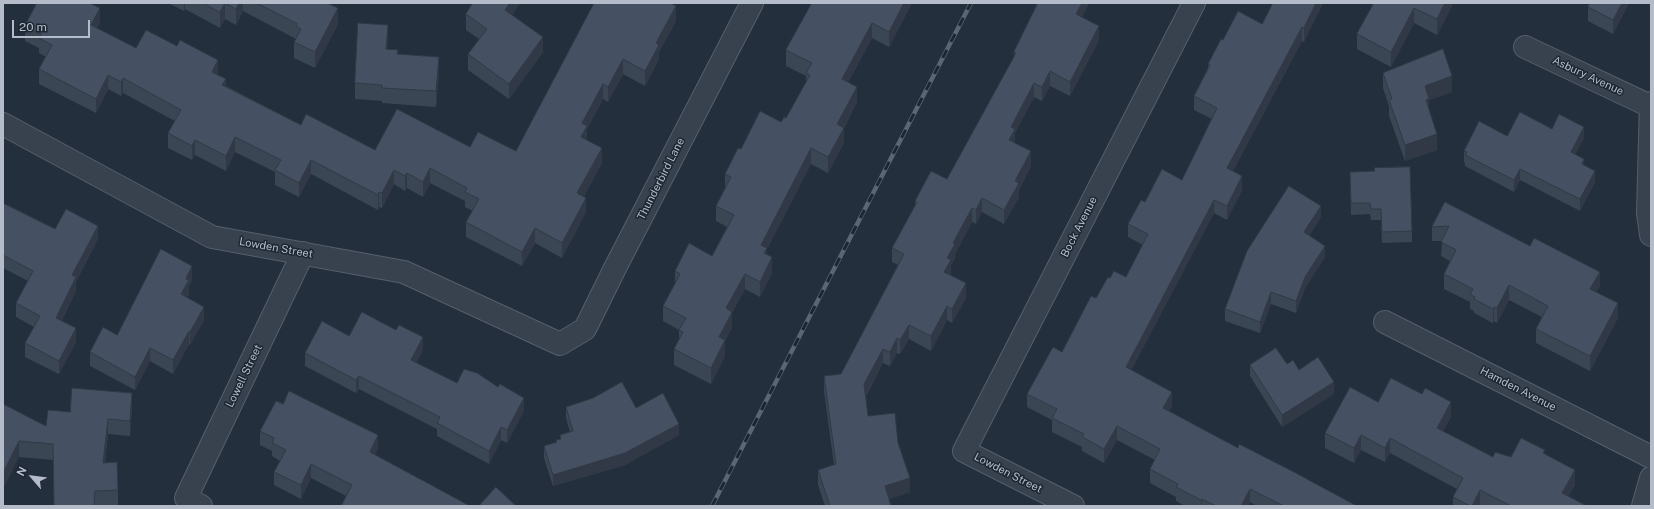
<!DOCTYPE html>
<style>
body{margin:0}
#map{position:relative;width:1654px;height:509px;overflow:hidden;background:#242f3e;font-family:"Public Sans",sans-serif}
canvas{display:block}
.frame{position:absolute;inset:0;border:4px solid #b4bcc9;pointer-events:none}
.north{position:absolute;left:12px;top:457px;width:40px;height:40px;-webkit-text-stroke:3px #1d2633;paint-order:stroke;rotate:298deg;font-size:11px;font-weight:700;line-height:16px;text-align:center;color:#b4bcc9}
.north::after{content:'';display:block;margin:auto;width:14px;height:18px;background:#b4bcc9;clip-path:polygon(50% 0,100% 100%,50% 72%,0 100%)}
.scale{position:absolute;left:12px;top:20px;width:78px;height:18px;box-sizing:border-box;border:2px solid #b4bcc9;border-top:0;padding-left:5px;font-size:12px;line-height:14px;white-space:nowrap;color:#b4bcc9;-webkit-text-stroke:3px #1d2633;paint-order:stroke}
</style>
<div id="map">
<canvas width="1654" height="509"></canvas>
<div class="frame"></div>
<div class="north">N</div>
<div class="scale">20 m</div>
</div>
<script>
const c = document.querySelector('canvas').getContext('2d');
c.lineJoin = 'round';
function trace(path, color, width, dash) {
  c.strokeStyle = color;
  c.lineWidth = width;
  c.lineCap = dash ? 'butt' : 'round';
  c.setLineDash(dash || []);
  c.stroke(path);
}
function paint(path, color) {
  c.fillStyle = color;
  c.fill(path, 'evenodd');
}
function label(font, color, halo, rows, align = 'center') {
  c.font = font + ' "Public Sans",sans-serif';
  c.lineWidth = 3;
  c.setLineDash([]);
  c.textBaseline = 'middle';
  c.strokeStyle = halo;
  c.fillStyle = color;
  for (const [text, x, y, turn = 0] of rows) {
    c.save();
    c.translate(x, y);
    c.rotate((+turn || 0) * Math.PI / 180);
    c.textAlign = isNaN(turn) ? turn : align;
    if (halo) c.strokeText(text, 0, 0);
    c.fillText(text, 0, 0);
    c.restore();
  }
}
const minor = new Path2D(`
 M1525,47L1650,106
 M1651,103L1648,213L1651,235
 M3,124L212,237L404,272L560,344L585,329L615,268L752,3
 M1385,322L1651,457
 M201,506L186,498L303,253
 M1073,506L964,451L1194,3
 M1643,506L1651,478`);
trace(minor, '#565f6c', 24);
trace(minor, '#38414e', 22);
const rail = new Path2D(`
 M712,506L971,3`);
trace(rail, '#5a6575', 4.5);
trace(rail, '#1d2633', 3, [9]);
paint(new Path2D(`
 M168,3H330V5L338,24L315,68L294,58V42L296,39L243,11L236,25L225,19L220,28L185,9L184,11Z
 M473,3H520L512,15L543,52L509,99L468,70V54L479,39L466,30V14Z
 M593,3H670L676,21L659,52V59L645,86L623,74L608,102L603,99L587,129V140L602,163L584,196L586,212L562,258L535,243L522,266L466,237V222L473,211L465,207V201L430,183L423,197L407,188L405,191L394,184L382,208L379,207L378,210L311,174L299,197L275,185V172L235,152L226,171L195,155L192,160L168,148V133L175,121L123,93L121,96L108,89L96,113L39,84V69L46,57L39,53V48L25,41V26L100,23L97,28L136,48L218,75L226,86L301,125L375,150L470,147L516,151L593,6Z
 M812,3H912L889,47L872,38L848,82L857,102L844,128V143L828,173L811,164L767,249V254L772,273L760,297L745,289L732,313V327L725,341V356L711,384L674,365V349L679,339V330L663,321V306L675,284V271L712,256L727,227L716,221V206L725,188V174L741,149L781,122L786,118L806,82V76L786,66V50Z
 M1038,3H1089L1082,17L1099,40L1070,96L1050,86L1042,101L1034,97L1015,133V143L1031,166L1019,190V197L1004,224L982,212L976,224L972,222L955,254V258L951,265V274L950,275L966,298L952,323L947,320L931,351L909,339L900,354L897,353L890,366L883,363L866,396L868,416L898,443L910,492L889,499L891,506H825L818,485V470L834,465L824,391V376L841,374L898,265L892,262V248L915,206V201L947,179L1014,57V52Z
 M1323,3L1304,42L1302,41L1233,171L1242,190L1227,220L1214,213L1131,370L1172,406L1169,411L1238,448L1357,506H1257L1250,502L1248,506H1185L1176,501V497L1150,483V469L1155,460L1117,440L1104,463L1082,451V447L1052,432V420L1027,407V394L1062,352L1110,278L1126,277L1143,245L1128,237V224L1145,202L1182,180L1212,119L1194,110V96L1208,68V64L1223,40L1262,24Z
 M1374,3L1452,6L1437,35L1414,23L1391,67L1357,49V34Z
 M1629,3L1613,34L1588,21V7Z
 M388,41L387,49L439,72L436,107L382,103V101L355,99V83Z
 M1383,73L1452,92L1429,100V112L1437,150L1405,161L1389,116V106L1383,88Z
 M1552,129L1584,138L1575,154L1584,166L1595,182L1580,211L1520,180L1514,192L1465,166V163L1464,162V151Z
 M1350,172L1412,231V242L1382,243L1381,220H1371L1370,214L1351,215Z
 M1445,202L1600,286L1596,292L1618,318L1590,371L1536,343V329L1542,317L1509,300L1497,323L1494,321L1493,323L1474,313V311L1470,309V302L1444,289V274L1450,261L1441,256L1442,241H1432V227Z
 M3,203L55,229L98,239L76,282V291L62,320L76,342L59,374L25,357V343L34,327L16,317V303L28,281L3,268Z
 M1321,217L1309,236L1325,257L1305,288L1296,313L1271,304L1260,333L1225,321V309Z
 M192,280L189,286V294L187,297L204,320L190,345L189,344L173,374L150,361L135,390L90,366V352L117,335Z
 M349,336L423,350L416,363L457,383L524,411L507,443L501,440L489,464L437,436V429L359,389L356,393L305,366V353Z
 M1250,365L1299,370L1334,394L1282,427L1250,376Z
 M1378,402L1451,417L1443,431L1493,457H1511L1545,454L1575,485L1568,496L1587,506H1482L1480,505V506H1453V497L1457,489L1390,453L1385,462L1361,450L1354,463L1325,448V433Z
 M3,404L46,426L70,412L132,408L130,436L108,434L105,463L118,490V506H54L53,460L19,457Z
 M566,407L636,408L679,435L625,465L553,486L544,458V446L556,443V440L560,439V435L570,432L566,418Z
 M260,431L378,449L346,496L311,478L301,499L274,485V472L280,461L272,456V451L260,445Z`), '#3b4654');
paint(new Path2D(`
 M184,3H185V9L184,11Z
 M225,3V19L220,28V12Z
 M239,3H243V11L236,25V9Z
 M510,3H520L505,26V10Z
 M904,3H912L889,47V32Z
 M1082,3H1089L1076,28V14Z
 M1316,3H1323L1304,42V28Z
 M1445,3H1454L1452,6L1437,35V19Z
 M1622,3H1629L1613,34V20Z
 M676,6V21L659,52V59L645,86V71L656,43Z
 M100,8V23L91,39V25Z
 M338,8V24L315,68V52Z
 M1414,8V23L1391,67V52Z
 M872,23V38L842,94V79Z
 M388,25V41L386,64V49Z
 M1099,26V40L1070,96V82Z
 M1302,27V41L1227,182V168Z
 M543,37V52L509,99V84Z
 M439,57V72L436,107V91Z
 M623,59V74L608,102V87Z
 M218,60V75L212,72Z
 M1050,71V86L1042,101V87Z
 M108,75V89L96,113V99Z
 M1452,76V92L1429,100V114L1426,116L1425,86Z
 M123,78V93L121,96V82Z
 M226,79V94L222,85Z
 M1034,83V97L1015,133V143L1009,140L1011,127Z
 M603,84V99L587,129V140L581,137L582,123Z
 M857,87V102L837,140V124Z
 M1584,127V138L1571,163V152Z
 M844,128V143L828,173V157Z
 M1437,134V150L1405,161V145Z
 M235,137V152L226,171V156Z
 M195,140V155L192,160V146Z
 M602,148V163L577,208V193Z
 M811,148V164L767,249V264L761,245Z
 M1031,151V166L1019,190V197L1004,224V210L1015,181Z
 M1584,159V170L1582,164Z
 M311,160V174L299,197V183Z
 M430,168V183L423,197V182Z
 M1520,169V180L1514,192V180Z
 M394,170V184L382,208V193Z
 M1595,171V182L1580,211V199Z
 M407,173V188L405,191V176Z
 M1242,176V190L1227,220V206Z
 M379,192V207L378,210V195Z
 M586,198V212L562,258V243Z
 M982,198V212L976,224V210Z
 M1214,200V213L1126,381V367Z
 M1321,206V217L1304,244V232Z
 M972,208V222L955,254V258L951,265V274L944,287V272L947,258L953,243Z
 M98,226V239L76,282V291L56,331V318L72,275Z
 M535,228V243L522,266V252Z
 M1325,246V257L1305,288L1296,313V301L1305,277Z
 M772,257V273L760,297V282Z
 M192,266V280L189,286V294L181,308V294L186,279Z
 M1600,272V286L1590,303V289Z
 M745,274V289L732,313V327L725,341V356L711,384V368L726,308Z
 M966,283V298L952,323V309Z
 M1509,285V300L1497,323V308Z
 M1271,292V304L1260,333V322Z
 M1618,303V318L1590,371V356Z
 M947,306V320L931,351V336Z
 M204,307V320L190,345V332Z
 M1494,307V321L1493,323V309Z
 M909,325V339L900,354V340Z
 M76,328V342L59,374V361Z
 M189,331V344L173,374V360Z
 M423,337V350L411,373V360Z
 M897,338V353L890,366V352Z
 M150,348V361L135,390V377Z
 M883,349V363L864,398V384Z
 M359,376V389L356,393V380Z
 M1334,382V394L1282,427V415Z
 M1172,392V406L1163,422V408Z
 M132,393V408L130,436V421Z
 M524,398V411L507,443V430Z
 M1451,402V417L1437,442V428Z
 M108,419V434L103,478V463Z
 M679,424V435L625,465L553,486V475Z
 M1117,426V440L1104,463V449Z
 M501,427V440L489,464V451Z
 M378,435V449L370,465V452Z
 M1361,435V450L1354,463V448Z
 M1390,438V453L1385,462V448Z
 M19,441V457L3,489V473Z
 M311,464V478L301,499V485Z
 M1575,470V485L1563,506L1562,493Z
 M910,478V492L885,501V486Z
 M1250,489V502L1248,506H1241Z
 M1480,490V506H1472Z
 M1202,499V506H1201V500Z`), '#303945');
const building = new Path2D(`
 M37,3H89L100,8L91,25L136,48L146,30L177,46L180,40L218,60L212,72L226,79L222,85L301,125L306,114L375,150L397,109L470,147L478,132L516,151L594,3H670L676,6L656,43L659,45L645,71L623,59L608,87L603,84L582,123L587,126L581,137L602,148L577,193L586,198L562,243L535,228L522,252L466,222L479,199L465,192L467,188L430,168L423,182L407,173L405,176L394,170L382,193L379,192L378,195L311,160L299,183L275,170L281,160L235,137L226,156L195,140L192,146L168,133L181,110L123,78L121,82L108,75L96,99L39,69L52,45L39,38L41,34L25,26Z
 M203,3H239L236,9L225,3L220,12Z
 M257,3H327L338,8L315,52L294,42L301,29L296,26L297,24Z
 M473,3H510L505,10L543,37L509,84L468,54L487,29L466,14Z
 M812,3H904L889,32L872,23L842,79L857,87L837,124L844,128L828,157L811,148L761,245L767,248L764,253L772,257L760,282L745,274L726,308L732,312L719,337L725,340L711,368L674,349L683,332L679,330L686,318L663,306L680,274L675,271L689,243L712,256L734,215L716,206L731,177L725,174L738,148L741,149L760,111L781,122L784,117L786,118L810,75L806,73L812,63L786,50Z
 M1038,3H1082L1076,14L1099,26L1070,82L1050,71L1042,87L1034,83L1011,127L1015,129L1009,140L1031,151L1015,181L1019,183L1004,210L982,198L976,210L972,208L953,243L955,244L947,258L951,260L944,272L966,283L952,309L947,306L931,336L909,325L900,340L897,338L890,352L883,349L864,384L868,416L895,413L898,443L910,478L885,486L891,506H830L818,470L836,464L824,376L841,374L904,254L892,248L917,202L915,201L931,171L947,179L1016,53L1014,52Z
 M1273,3H1316L1304,28L1302,27L1227,168L1242,176L1227,206L1214,200L1126,367L1172,392L1163,408L1238,448L1239,444L1292,471L1357,506H1284L1250,489L1241,506H1216L1202,499L1201,500L1176,487L1178,484L1150,469L1160,449L1117,426L1104,449L1082,437L1084,434L1052,418L1057,409L1027,394L1053,347L1062,352L1091,296L1096,298L1108,277L1110,278L1114,271L1126,277L1148,234L1128,224L1141,200L1145,202L1162,169L1182,180L1217,108L1194,96L1210,65L1208,64L1221,39L1223,40L1238,11L1262,24Z
 M1374,3H1445L1437,19L1414,8L1391,52L1357,34Z
 M1590,3H1622L1613,20L1588,7Z
 M358,23L388,25L386,49L398,50L397,54L439,57L436,91L382,88V85L355,83Z
 M1443,49L1452,76L1425,86L1429,99L1426,100L1437,134L1405,145L1389,100L1392,99L1383,73Z
 M1520,112L1552,129L1559,114L1584,127L1571,152L1584,159L1582,164L1595,171L1580,199L1520,169L1514,180L1465,155L1467,152L1464,151L1479,121L1507,136Z
 M1410,167L1412,231L1382,232L1381,209H1371L1370,203H1351L1350,172L1375,171L1374,168Z
 M1289,186L1321,206L1304,232L1325,246L1305,277L1296,301L1271,292L1260,322L1225,309L1247,251Z
 M1445,202L1530,246L1534,238L1600,272L1590,289L1618,303L1590,356L1536,329L1548,306L1509,285L1497,308L1494,307L1493,309L1474,299L1475,297L1470,294L1473,289L1444,274L1456,250L1441,242L1449,226L1432,227Z
 M3,203L55,229L66,209L98,226L72,275L76,277L56,318L76,328L59,361L25,343L40,316L16,303L33,271L3,255Z
 M161,249L192,266L186,279L189,280L181,294L204,307L190,332L189,331L173,360L150,348L135,377L90,352L103,327L117,335Z
 M362,312L396,330L399,325L423,337L411,360L457,383L464,369L477,373L498,387L500,384L524,398L507,430L501,427L489,451L437,423L440,417L359,376L356,380L305,353L322,321L349,336Z
 M1276,348L1287,364L1293,360L1299,370L1318,357L1334,382L1282,415L1250,365Z
 M1391,378L1422,394L1425,388L1451,402L1437,428L1493,457L1495,452L1511,457L1521,438L1545,450L1543,453L1575,470L1562,493L1587,506H1511L1480,490L1472,506H1470L1453,497L1463,478L1390,438L1385,448L1361,435L1354,448L1325,433L1350,387L1378,402Z
 M622,382L636,408L663,393L679,424L625,453L553,475L544,446L557,442L556,440L561,439L560,435L573,431L566,407L593,398Z
 M72,388L132,393L130,421L108,419L103,463L117,462L118,490L95,491L94,506H54L53,444L19,441L3,473V404L46,426L48,410L70,412Z
 M289,391L378,435L370,452L470,506H341L352,485L311,464L301,485L274,472L286,450L272,443L274,438L260,431L276,401L283,404Z
 M496,487L516,506H479Z`);
paint(building, '#455162');
trace(building, '#303945', 1);
label('11px', '#b4bcc9', '#1d2633', [
 ["Asbury Avenue",1588,76,25],
 ["Thunderbird Lane",661,179,-63],
 ["Bock Avenue",1079,227,-63],
 ["Lowden Street",276,248,10],
 ["Lowell Street",244,376,-64],
 ["Hamden Avenue",1518,389,27],
 ["Lowden Street",1008,473,27]
]);
</script>
